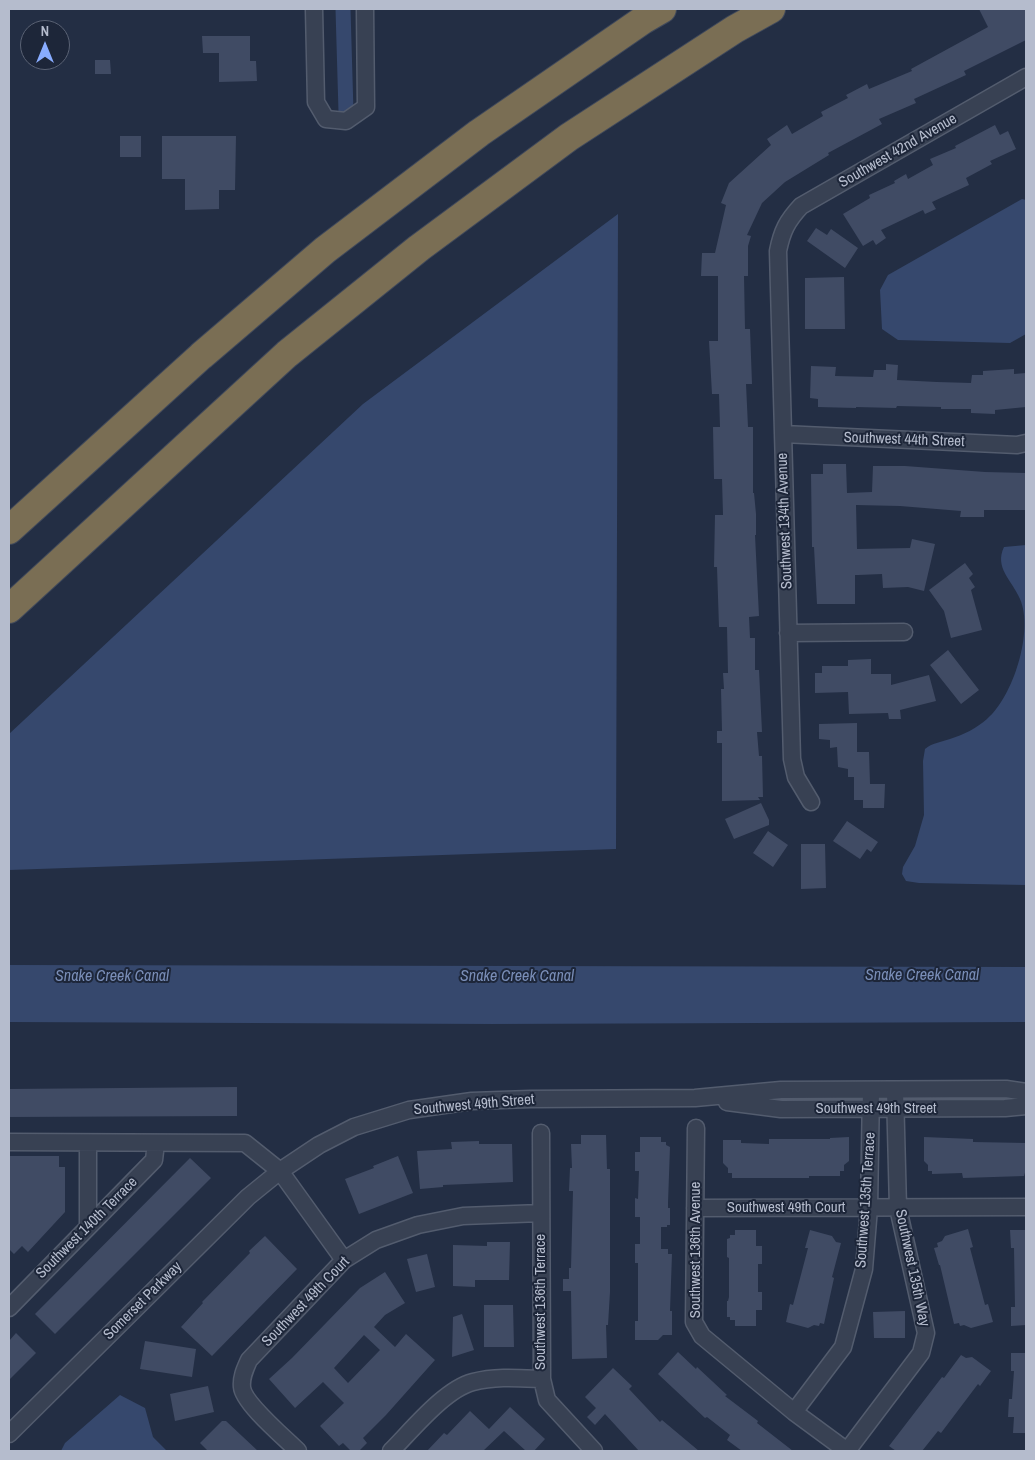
<!DOCTYPE html>
<style>
body{margin:0}
#map{position:relative;width:1035px;height:1460px;overflow:hidden;background:#232e44;font-family:"Archivo Narrow",sans-serif}
canvas{display:block}
.frame{position:absolute;inset:0;border:10px solid #b5bccd;pointer-events:none}
.north{position:absolute;left:20px;top:20px;width:50px;height:50px;box-sizing:border-box;background:#1d2639;border:1px solid #5a6274;border-radius:50%;rotate:0deg;font-size:14px;font-weight:700;line-height:20px;text-align:center;color:#b5bccd}
.north::after{content:'';display:block;margin:auto;width:18px;height:22px;background:#88acff;clip-path:polygon(50% 0,100% 100%,50% 72%,0 100%)}
</style>
<div id="map">
<canvas width="1035" height="1460"></canvas>
<div class="frame"></div>
<div class="north">N</div>
</div>
<script>
const c = document.querySelector('canvas').getContext('2d');
c.lineJoin = 'round';
function paint(path, color) {
  c.fillStyle = color;
  c.fill(path, 'evenodd');
}
function trace(path, color, width, dash) {
  c.strokeStyle = color;
  c.lineWidth = width;
  c.lineCap = dash ? 'butt' : 'round';
  c.setLineDash(dash || []);
  c.stroke(path);
}
function label(font, color, halo, rows, align = 'center') {
  c.font = font + ' "Archivo Narrow",sans-serif';
  c.lineWidth = 4;
  c.setLineDash([]);
  c.textBaseline = 'middle';
  c.strokeStyle = halo;
  c.fillStyle = color;
  for (const [text, x, y, turn = 0] of rows) {
    c.save();
    c.translate(x, y);
    c.rotate((+turn || 0) * Math.PI / 180);
    c.textAlign = isNaN(turn) ? turn : align;
    if (halo) c.strokeText(text, 0, 0);
    c.fillText(text, 0, 0);
    c.restore();
  }
}
paint(new Path2D(`
 M1022,199L1026,200V334L1010,343L898,340L882,329L880,290L888,275Z
 M618,214L616,849L9,870V734L363,404Z
 M1026,545V885L919,883L906,881L902,874L903,867L915,846L924,815L923,761L925,749C932,743 941,742 950,739C963,735 977,728 987,719C1013,697 1034,631 1020,599C1012,580 994,568 1004,547Z
 M9,965L1026,967V1022L492,1024L9,1022Z
 M120,1395L145,1408L153,1437L167,1451H61L65,1443Z`), '#36486d');
trace(new Path2D(`
 M343,9L346,112`), '#36486d', 15);
paint(new Path2D(`
 M979,9H1026V40L964,71L966,75L914,99L916,103L879,119L882,124L828,153L829,155L785,182L762,203L747,235L751,236L748,246V276H744L745,329H750L752,384H746L748,427H753V493H754L756,514V535H755L759,616L749,617L750,638H755V670H759L762,732H757L759,756H762L763,797H758L760,800L722,801V743H717V731H722L721,689H724L723,673H728L727,627H719L717,567H714L715,515H723L722,479H714L713,427H720L719,394H712L709,341H718V276H701L702,253H715L726,205L721,203L729,183L771,145L767,139L787,125L792,134L823,116L821,112L848,98L846,95L867,84L869,89L912,71L911,69L988,27Z
 M202,36H250V61H256L257,81L219,82V53H203Z
 M95,60H110L111,74H95Z
 M995,125L1000,135L1008,131L1016,149L990,161L992,164L966,178L969,185L932,202L936,209L925,214L923,210L881,230L886,238L876,245L873,240L863,246L843,214L870,198L869,195L895,183L894,181L906,174L908,179L933,165L930,159L956,148L955,146Z
 M120,136H141V157H120Z
 M162,136H236L235,190H219V209L185,210V179H162Z
 M816,228L827,235L831,229L858,248L845,268L807,241Z
 M844,277L845,329H805V278Z
 M886,364L898,365L897,380L937,382L971,383L972,375H983V371L1014,369V374L1026,373V407L995,410V414L971,413V409H941V407L897,406L896,408L856,407V408L818,407V399L810,398L811,366L836,367L835,376L873,377L874,370H886Z
 M823,464H846L847,493L872,492L873,466H905L985,472L1026,473V510H984V517H960L961,511L900,506L856,505L857,549L910,548L912,539L935,544L924,591L908,587L883,588L882,574L858,575H855V604H817L814,547H812L811,474H823Z
 M965,563L973,574L969,578L975,587L971,590L982,630L951,638L944,611L929,590Z
 M948,650L979,690L961,704L930,665Z
 M871,659V674H891V685L929,675L936,701L900,710L901,719H889L888,713L849,714L848,692L815,693V673H822V666H848V660Z
 M857,723V752H869L870,784H885L884,808H863V800H854V777H848V769L838,767L837,747L830,748V740L819,739V724Z
 M761,803L769,820V825L734,839L725,819Z
 M847,821L878,842L871,852L867,849L860,859L833,841Z
 M768,831L788,845L773,867L753,853Z
 M801,844H825L826,888L801,889Z
 M237,1087V1116L9,1117V1089Z
 M581,1135H606L607,1169H610V1292L608,1325H606L607,1358L572,1359L571,1291H563V1279H569V1268H571L573,1191H569L570,1168H572L571,1144H581Z
 M640,1137H661V1142H666V1145L670,1147L668,1203V1208H670V1225H667V1227H661V1249H668V1254H672L670,1311H672V1335H663L658,1340H635V1321H638V1263H635V1244H640V1217H635V1198L638,1199L639,1171H635V1152H640Z
 M849,1137V1161L844,1165V1171H840V1176H809V1178H732V1173H728V1168L723,1163V1140H741V1143L769,1144V1139H830V1138Z
 M924,1137L973,1139V1142L1026,1143V1169L1024,1176L963,1178L962,1173L932,1174V1171H928V1165L924,1161Z
 M479,1141V1144H512L513,1182L443,1185V1187L420,1189L417,1151L452,1149L451,1142Z
 M9,1156H59V1167H65V1212L28,1252L22,1246L14,1254L9,1249Z
 M398,1156L413,1193L359,1214L345,1179L374,1168L373,1166Z
 M190,1158L211,1178L55,1334L35,1314Z
 M968,1229L973,1247L970,1248L985,1305L988,1304L993,1322L971,1328L964,1325L960,1326L959,1323L954,1324L940,1265H939L934,1248L938,1247L937,1243L942,1241L945,1236Z
 M735,1230H756V1246H762V1264H758V1292H762V1310H756V1326H735V1320H730V1317H727V1301H728L729,1297V1258L727,1257V1239L730,1238V1235H735Z
 M810,1230L832,1236L836,1242L841,1243L832,1277L834,1278L824,1324L820,1323L819,1326L814,1325L808,1328L786,1322L790,1304L793,1305L808,1248H805Z
 M1010,1230H1026V1325L1011,1326V1307H1015L1014,1248H1011Z
 M265,1236L297,1269L212,1356L181,1327L203,1303L202,1302L250,1253L249,1251Z
 M487,1242H510L509,1280H475V1287L453,1286V1245L487,1246Z
 M427,1254L435,1287L416,1292L407,1259Z
 M385,1272L405,1303L385,1315L374,1327L395,1347L406,1334L435,1360L386,1415L363,1438L367,1443L359,1451H351L343,1443L339,1446L320,1426L344,1403L323,1382L295,1408L269,1379L292,1358L360,1288ZM364,1335L380,1350L348,1383L334,1368Z
 M484,1305H513L514,1347H484Z
 M905,1311V1338H874L873,1312Z
 M462,1314L474,1350L452,1357L453,1317Z
 M16,1333L36,1353L9,1380V1341Z
 M145,1341L196,1349L192,1377L140,1369Z
 M678,1352L696,1369L697,1367L727,1395L725,1396L758,1421L757,1423L793,1451H742L727,1440L730,1435L707,1417L705,1418L658,1374Z
 M1011,1353H1026V1433H1013L1014,1417H1008L1009,1399H1012L1014,1371H1011Z
 M961,1355L966,1358L972,1357L991,1371L980,1386L978,1384L941,1433L938,1431L922,1451H896L889,1446L942,1377L944,1378Z
 M613,1368L632,1386L629,1389L660,1422L662,1420L699,1451H639L605,1414L595,1425L587,1417L596,1408L585,1397Z
 M208,1386L214,1412L175,1421L170,1394Z
 M510,1407L545,1439L534,1451H526L504,1431L483,1451H427L444,1433L447,1435L470,1411L489,1429Z
 M222,1421H226L258,1451H208L200,1443Z`), '#404b64');
const street = new Path2D(`
 M314,9L316,102L326,119L346,121L366,107L365,9
 M783,434L1017,445L1026,443
 M788,633L904,632
 M811,802L796,777L792,759L778,251C782,231 787,221 801,206L1026,77
 M727,1102L781,1109L1005,1108L1026,1106
 M696,1128L694,1322L702,1336L794,1412L847,1451
 M541,1133L542,1379L547,1400L594,1451
 M9,1142L245,1143L280,1171L344,1260
 M695,1208L1026,1207
 M88,1227V1143
 M9,1308L154,1160L156,1143
 M794,1412L843,1347L864,1269L869,1208L871,1090
 M9,1434L248,1197L280,1171L319,1145L354,1127L409,1110L472,1101L530,1099L695,1098L781,1090L1006,1089L1026,1092
 M298,1451C285,1438 243,1403 242,1387C241,1377 245,1369 249,1360L344,1260L376,1240L418,1225L463,1216L541,1213
 M391,1451C412,1430 445,1389 473,1382C495,1376 519,1378 542,1379
 M847,1451L921,1353L926,1333L898,1208L895,1091`);
const highway = new Path2D(`
 M9,530L201,356L325,250L479,133L643,20L662,9
 M9,609L287,354L419,248L569,137L735,29L771,9`);
trace(street, '#535c6e', 19);
trace(highway, '#40495b', 30);
trace(street, '#384153', 16);
trace(highway, '#7a6e54', 28);
label('15px', '#b5bccd', '#1d2639', [
 ["Southwest 42nd Avenue",898,151,-30],
 ["Southwest 44th Street",904,440,2],
 ["Southwest 134th Avenue",785,521,-92],
 ["Southwest 49th Street",474,1105,-5],
 ["Southwest 49th Street",876,1109],
 ["Southwest 135th Terrace",866,1200,-86],
 ["Southwest 49th Court",786,1208],
 ["Southwest 140th Terrace",87,1228,-45],
 ["Southwest 136th Avenue",696,1250,-90],
 ["Southwest 135th Way",912,1268,78],
 ["Somerset Parkway",143,1301,-45],
 ["Southwest 49th Court",306,1302,-46],
 ["Southwest 136th Terrace",541,1302,-90]
]);
label('italic 16px', '#7a8eb8', '#1d2639', [
 ["Snake Creek Canal",922,976],
 ["Snake Creek Canal",112,977],
 ["Snake Creek Canal",517,977]
]);
</script>
